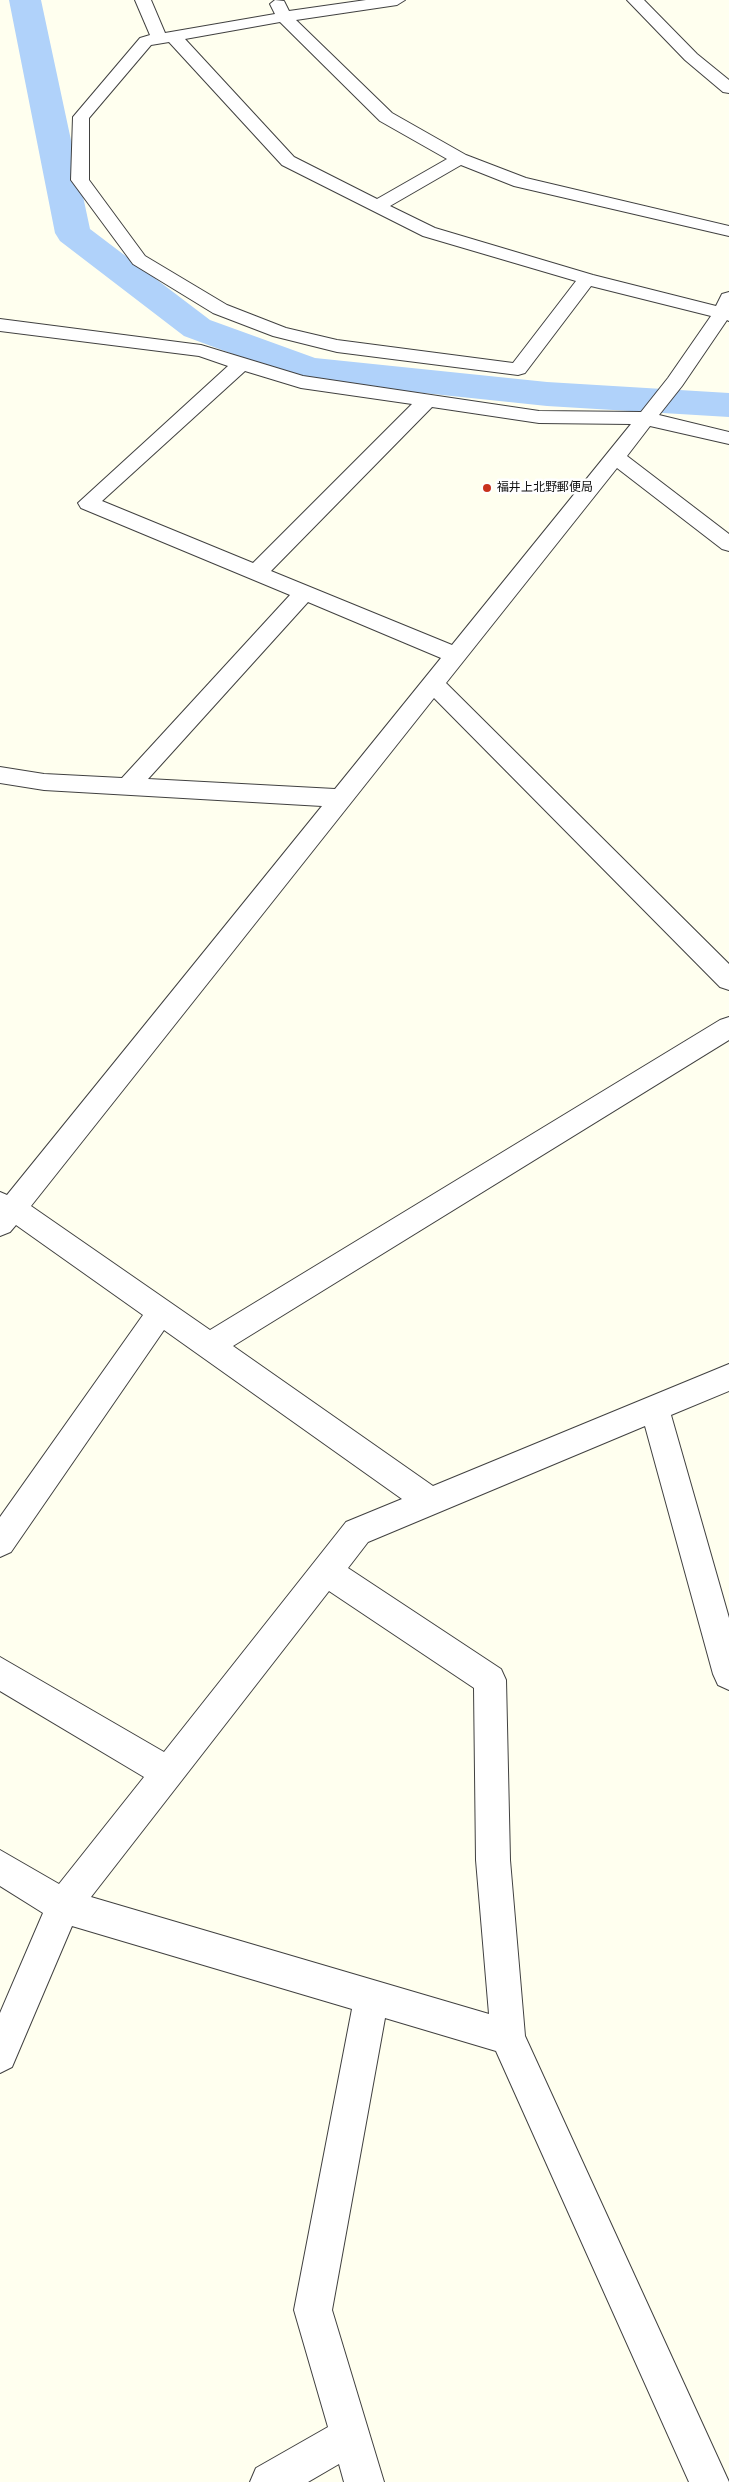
<!DOCTYPE html>
<meta charset="utf-8">
<style>
body{margin:0}
canvas{display:block;background:#ffffef}
</style>
<canvas width="729" height="2482"></canvas>
<script>
const c = document.querySelector('canvas').getContext('2d');
c.lineJoin = 'round';
function paint(path, color) {
  c.fillStyle = color;
  c.fill(path, 'evenodd');
}
function trace(path, color, width, dash) {
  c.strokeStyle = color;
  c.lineWidth = width;
  c.lineCap = dash ? 'butt' : 'round';
  c.setLineDash(dash || []);
  c.stroke(path);
}
function label(font, color, halo, rows, align = 'center') {
  c.font = font + ' Bitter,"Noto Sans JP",serif';
  c.lineWidth = 5;
  c.setLineDash([]);
  c.textBaseline = 'middle';
  c.strokeStyle = halo;
  c.fillStyle = color;
  for (const [text, x, y, turn = 0] of rows) {
    c.save();
    c.translate(x, y);
    c.rotate((+turn || 0) * Math.PI / 180);
    c.textAlign = isNaN(turn) ? turn : align;
    if (halo) c.strokeText(text, 0, 0);
    c.fillText(text, 0, 0);
    c.restore();
  }
}
paint(new Path2D(`
 M9,0H41L90,229L210,320L315,358L547,382L729,393V417L547,406L309,381L295,377L184,336L60,241L55,233Z`), '#b0d2fa');
const minor = new Path2D(`
 M135,0H151L165,33L275,14L270,4L275,0L284,1L289,11L366,0H405L397,5L296,20L392,113L466,155L526,178L729,226V236L514,186L461,165L390,206L435,228L593,275L716,306L722,294L729,292V321L727,320L682,386L659,415L729,432V444L650,426L627,456L729,534V551L722,549L617,468L446,683L729,964V990L720,987L434,698L31,1206L210,1330L720,1020L729,1017V1040L233,1346L433,1486L729,1364V1391L671,1415L729,1618V1690L718,1685L713,1674L645,1426L368,1542L348,1568L501,1669L506,1680L510,1860L525,2036L729,2482H689L496,2051L385,2018L332,2310L384,2482H344L339,2464L308,2482H250L256,2468L328,2427L294,2310L352,2009L72,1926L12,2067L0,2073V2013L43,1913L0,1886V1850L59,1884L144,1777L0,1691V1657L164,1752L346,1522L402,1499L164,1330L11,1552L0,1557V1517L143,1315L16,1225L10,1232L0,1236V1192L7,1195L322,806L44,790L0,783V767L44,774L122,778L290,595L81,508L78,503L228,366L199,356L0,331V319L201,345L303,376L539,411L641,412L668,378L711,316L591,286L525,373L518,375L337,352L273,336L213,313L133,264L71,180L73,117L140,38L150,35ZM280,22L380,121L447,159L377,199L294,157L185,39ZM169,42L282,165L423,236L576,281L513,363L337,340L286,328L227,305L145,256L89,180V118L151,45ZM245,371L301,388L412,404L253,563L102,501ZM432,407L539,423L631,424L452,645L271,571ZM308,602L441,658L335,789L148,779ZM329,1591L474,1688L476,1860L489,2014L91,1897Z
 M627,0H644L697,54L729,80V93L723,92L685,60Z`);
trace(minor, '#414141', 2);
paint(minor, '#fff');
for (const [x, y, r, color] of [
 [487,488,5,"#c8321c"]
]) {
  const dot = new Path2D();
  dot.arc(x, y, r, 0, 2 * Math.PI);
  c.fillStyle = color;
  c.fill(dot);
  trace(dot, '#fff', 2);
}
label('12px', '#0e0e0e', '#fff', [
 ["福井上北野郵便局",497,488]
], 'left');
</script>
